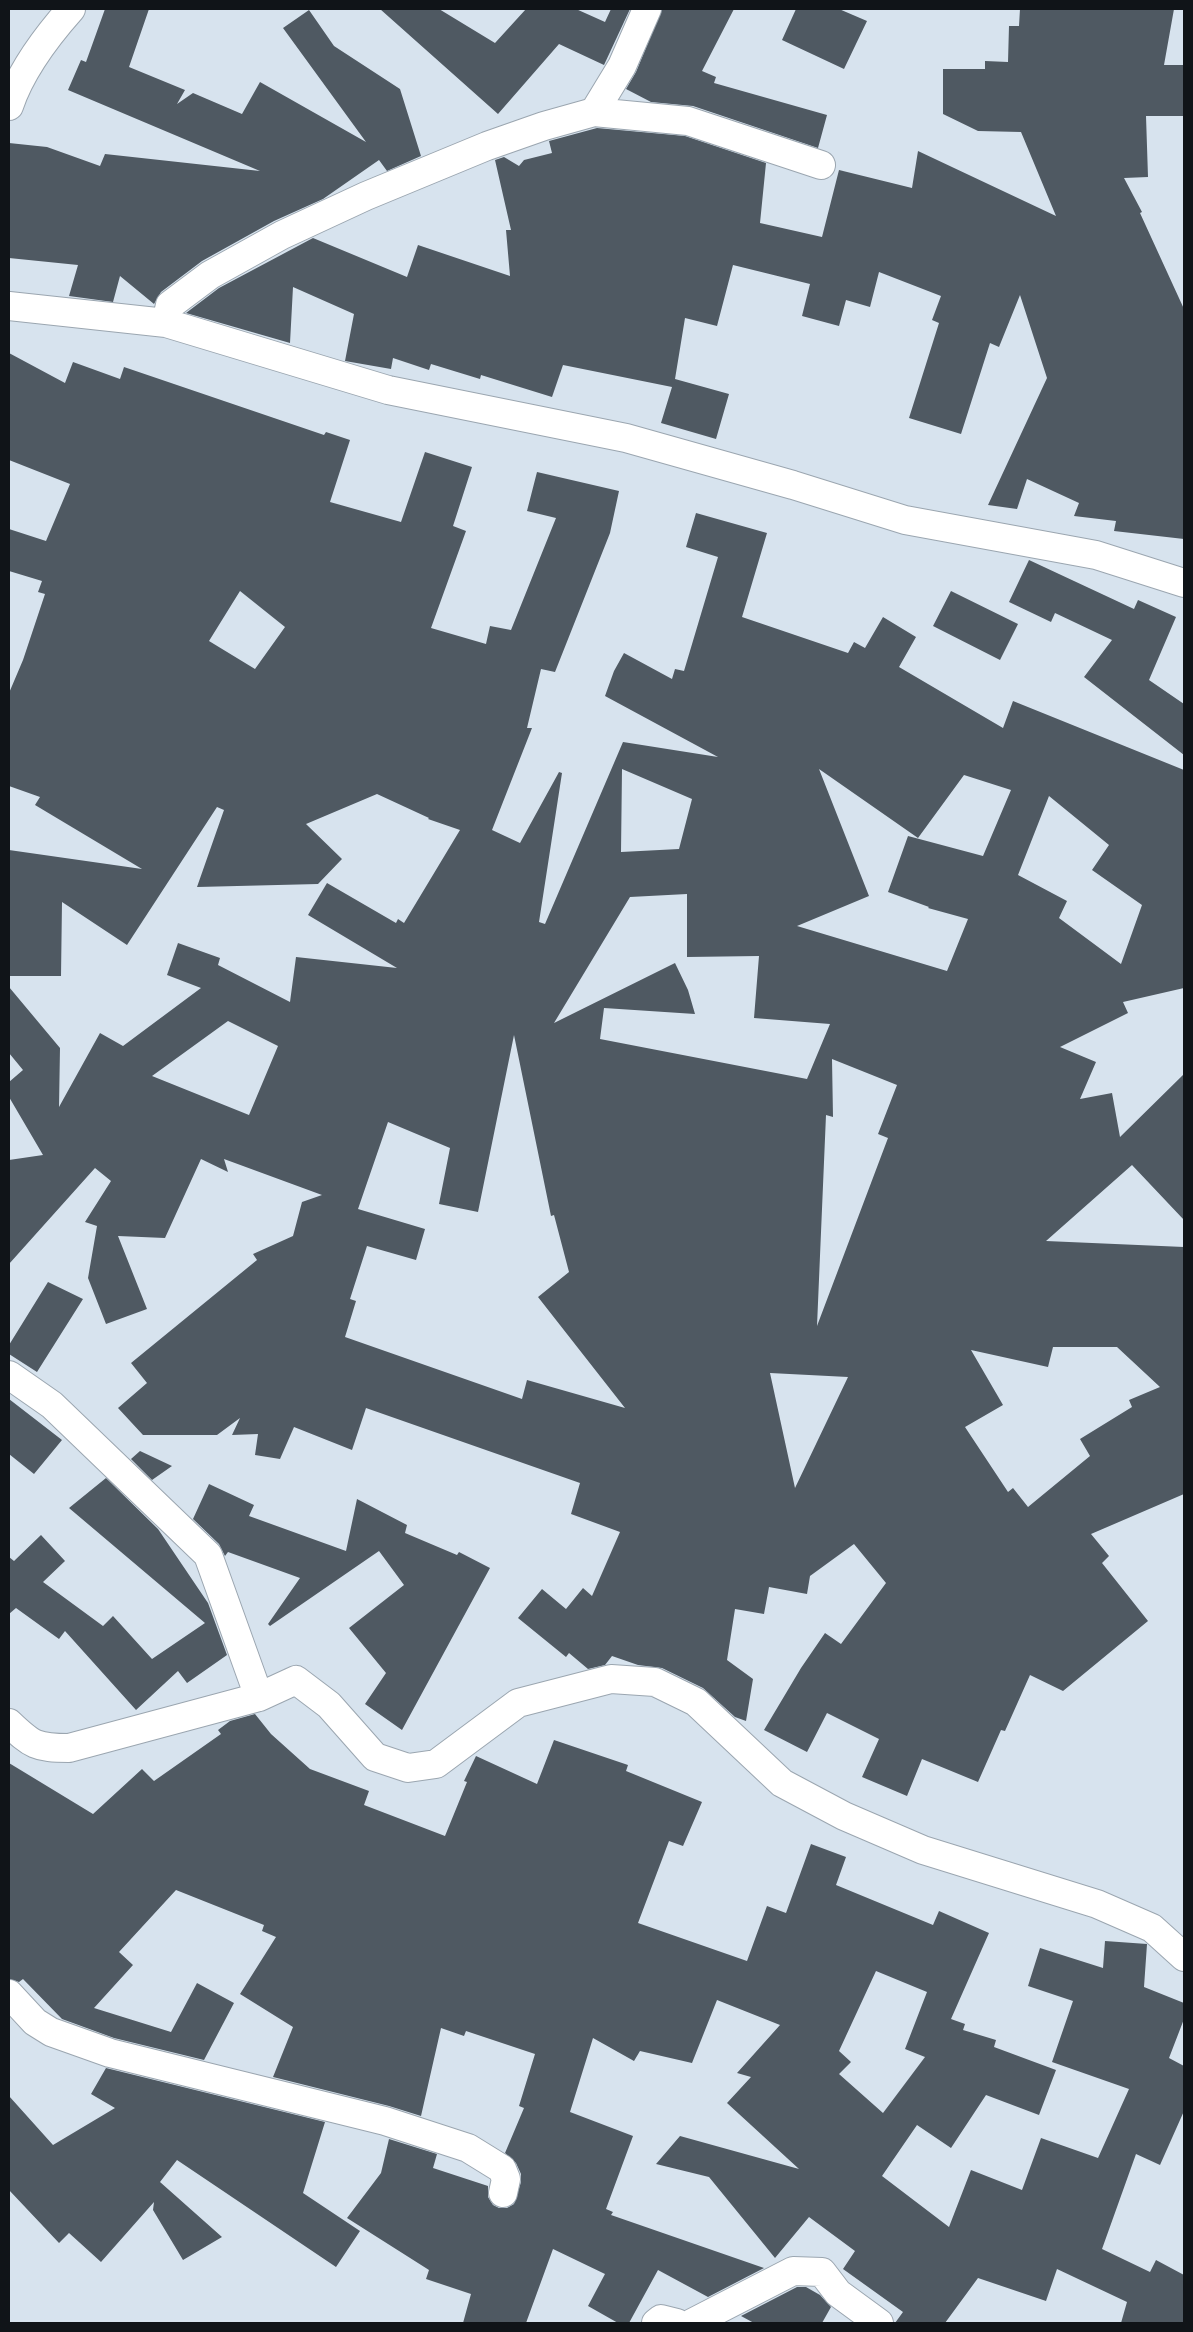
<!DOCTYPE html>
<style>
body{margin:0}
#map{position:relative;width:1193px;height:2332px;overflow:hidden;background:#d7e3ee;font-family:Signika,sans-serif}
canvas{display:block}
.frame{position:absolute;inset:0;border:10px solid #101418;pointer-events:none}
</style>
<div id="map">
<canvas width="1193" height="2332"></canvas>
<div class="frame"></div>
</div>
<script>
const c = document.querySelector('canvas').getContext('2d');
c.lineJoin = 'round';
function paint(path, color) {
  c.fillStyle = color;
  c.fill(path, 'evenodd');
}
function trace(path, color, width, dash) {
  c.strokeStyle = color;
  c.lineWidth = width;
  c.lineCap = dash ? 'butt' : 'round';
  c.setLineDash(dash || []);
  c.stroke(path);
}
paint(new Path2D(`
 M105,9H149L129,67L185,90L177,104L193,93L242,114L260,82L366,142L283,28L309,10L334,46L400,89L421,156L387,171L379,160L323,199L274,221L202,261L161,292L154,304L120,276L113,302L69,296L78,265L9,258V143L47,147L100,166L105,154L260,171L68,90L81,60L86,62Z
 M380,9H439L495,43L526,9H576L605,22L611,9H630L604,65L559,44L498,114Z
 M662,9H734L702,71L716,77L714,83L827,115L818,148L693,106L651,102L626,89L636,72Z
 M796,9H839L867,21L844,69L782,40Z
 M1020,9H1174L1164,65H1184V116H1146L1148,177L1124,178L1142,212L1140,213L1184,309V539L1114,531L1116,521L1074,516L1079,503L1027,479L1017,509L988,505L1047,378L1020,295L999,347L990,343L961,434L909,418L939,323L932,320L941,296L879,272L870,307L846,300L839,326L802,316L810,284L733,265L717,326L685,318L675,379L729,394L716,439L661,423L672,387L563,365L552,397L481,375L480,379L431,364L429,370L393,358L391,369L345,361L354,314L293,287L290,343L186,313L219,288L313,238L407,277L418,245L510,276L506,230H511L495,160L504,157L519,166L524,160L552,153L549,141L597,128L685,136L766,163L760,223L822,237L839,170L912,188L918,151L1056,216L1021,132L978,131L943,114V69H985V61L1008,62L1009,26H1019Z
 M9,353L65,383L73,362L120,379L124,367L324,435L326,432L350,440L330,502L401,522L425,452L472,467L453,526L466,531L431,628L486,644L490,626L511,630L556,518L527,511L537,472L619,491L610,533L555,672L541,669L527,728H532L492,830L520,843L559,772L562,773L539,922L545,924L623,742L718,757L605,696L614,671L624,653L672,679L675,669L684,671L718,557L686,547L696,513L767,533L742,617L848,653L854,642L865,648L883,617L916,637L899,667L1003,728L1013,701L1184,770V988L1123,1002L1128,1013L1060,1047L1096,1062L1080,1099L1112,1093L1120,1137L1184,1074V1220L1132,1165L1046,1241L1184,1247V1494L1091,1534L1109,1556L1102,1563L1148,1621L1063,1691L1030,1675L1005,1731L1001,1730L978,1782L922,1759L907,1796L862,1777L879,1739L827,1713L807,1752L764,1730L801,1668L825,1633L841,1644L886,1583L854,1544L810,1576L807,1594L769,1587L764,1614L735,1609L727,1660L753,1679L746,1721L735,1717L703,1688L662,1668L638,1665L612,1656L605,1665L588,1669L569,1653L566,1657L518,1618L542,1589L566,1609L583,1588L592,1596L620,1532L571,1514L580,1483L366,1408L352,1450L294,1427L280,1459L255,1455L258,1434L232,1435L240,1418L217,1435H143L118,1408L147,1383L131,1363L257,1260L253,1254L293,1236L302,1202L322,1195L224,1159L228,1172L201,1159L165,1238L118,1236L147,1309L106,1324L88,1278L97,1226L85,1222L111,1181L95,1168L9,1264V1160L43,1155L9,1097V1082L23,1070L9,1053V987L60,1048L59,1107L100,1033L123,1046L201,988L167,975L178,943L220,958L218,965L290,1002L296,957L397,968L308,915L327,883L396,923L398,919L404,923L460,830L428,819L429,818L377,794L306,824L342,859L318,884L197,887L224,810L217,807L127,945L62,902L61,976H9V850L142,869L35,805L40,797L9,786V693L23,660L45,594L38,592L42,581L9,571V529L46,541L70,484L9,460ZM240,591L285,627L255,669L209,641ZM622,769L692,799L679,849L621,852ZM819,769L918,838L964,775L1011,790L983,856L908,836L888,892L929,907L928,908L968,919L947,971L797,926L869,896ZM1049,796L1109,845L1092,870L1142,905L1121,964L1059,918L1067,901L1018,875ZM687,894V957L759,956L754,1018L830,1024L807,1079L600,1039L604,1008L695,1014L688,990L675,963L554,1023L630,897ZM228,1021L278,1046L249,1115L152,1076ZM514,1035L551,1216L554,1215L569,1272L538,1297L625,1408L527,1380L522,1399L345,1337L356,1301L350,1299L367,1246L416,1260L425,1229L358,1209L388,1122L450,1148L439,1204L478,1212ZM832,1059L897,1085L878,1134L888,1138L817,1326L826,1115L833,1117ZM1053,1347H1117L1160,1387L1129,1400L1132,1407L1080,1439L1090,1456L1028,1507L1013,1488L1008,1492L965,1427L1003,1405L971,1350L1048,1367ZM770,1373L848,1377L795,1488Z
 M1029,560L1134,609L1138,600L1176,617L1149,680L1184,704V755L1084,677L1112,640L1055,613L1051,622L1009,602Z
 M951,591L1018,624L1000,660L933,626Z
 M48,1282L83,1299L37,1372L9,1354V1345Z
 M9,1399L62,1440L34,1474L9,1454Z
 M140,1451L172,1466L152,1480L131,1459Z
 M106,1478L158,1529L208,1603L227,1655L187,1683L178,1671L136,1710L65,1631L59,1639L16,1608L9,1614V1557L14,1561L41,1535L65,1561L43,1582L103,1626L113,1616L152,1659L205,1623L69,1508Z
 M209,1484L254,1505L249,1516L346,1551L357,1499L407,1525L405,1533L457,1555L459,1552L490,1568L402,1730L365,1704L386,1673L349,1628L404,1585L379,1551L270,1626L268,1624L300,1578L228,1552L225,1556L219,1544L193,1519Z
 M255,1714L271,1734L310,1769L369,1791L364,1805L445,1836L467,1782L464,1781L476,1756L537,1784L554,1740L628,1765L626,1771L702,1802L683,1846L669,1841L638,1923L747,1961L767,1906L786,1913L811,1844L846,1857L836,1885L933,1925L939,1911L989,1933L951,2019L965,2024L963,2030L996,2040L994,2047L1056,2070L1039,2115L986,2095L951,2148L917,2125L882,2176L949,2227L971,2170L1022,2190L1041,2138L1098,2158L1129,2089L1052,2062L1073,2001L1028,1986L1040,1948L1103,1968L1105,1941L1147,1944L1144,1987L1184,2003V2019L1169,2058L1184,2066V2111L1160,2165L1136,2154L1102,2249L1150,2272L1156,2260L1184,2275V2323H1121L1127,2302L1057,2269L1046,2301L978,2278L945,2323H895L903,2312L843,2269L855,2251L809,2217L775,2258L709,2177L656,2164L680,2136L799,2169L727,2103L751,2077L737,2073L780,2025L717,2000L692,2063L640,2051L634,2061L593,2038L570,2112L633,2136L606,2209L613,2212L611,2215L764,2268L708,2297L658,2270L629,2323H618L588,2306L605,2274L553,2249L526,2323H463L471,2294L426,2279L429,2270L347,2218L381,2173L389,2139L437,2154L433,2168L488,2186V2197L493,2205L499,2208H507L514,2204L521,2182V2174L516,2163L505,2153L524,2108L519,2106L535,2054L466,2031L464,2036L441,2028L421,2116L389,2106L273,2077L293,2027L240,1994L276,1937L262,1931L264,1925L176,1890L119,1952L133,1965L94,2008L171,2032L197,1983L234,2003L204,2060L114,2038L62,2019L23,1979L19,1982L9,1979V1763L93,1814L142,1769L154,1781L221,1734L218,1730L230,1721ZM876,1971L927,1992L905,2049L925,2057L883,2113L839,2074L851,2062L839,2051Z
 M106,2068L325,2122L303,2193L360,2231L336,2267L177,2160L160,2182L222,2237L183,2260L153,2210L154,2202L101,2262L69,2233L59,2243L9,2190V2096L53,2145L115,2108L91,2094Z
 M797,2287H806L820,2295L831,2307L822,2323H754L741,2316Z`), '#4f5962');
const minor = new Path2D(`
 M9,106C21,70 47,36 71,9
 M594,112L622,66L647,9
 M9,306L166,323L388,390L626,438L793,485L905,520L1096,555L1184,583
 M166,323L170,305L210,275L282,235L366,196L487,146L544,126L594,112L688,121L821,165
 M9,1375L52,1405L208,1555L259,1697
 M9,1723C32,1745 36,1748 69,1748L259,1697L296,1680L329,1705L375,1757L408,1768L436,1764L518,1703L611,1679L655,1682L696,1702L782,1783L844,1816L923,1850L1097,1904L1152,1928L1184,1957
 M9,1994L35,2022L51,2032L110,2053L385,2121L468,2148L502,2169L506,2179L503,2193
 M656,2323L661,2319L677,2323
 M692,2323L793,2271L822,2272L838,2293L879,2323`);
trace(minor, '#9ba6b0', 30);
trace(minor, '#fff', 28);
</script>
